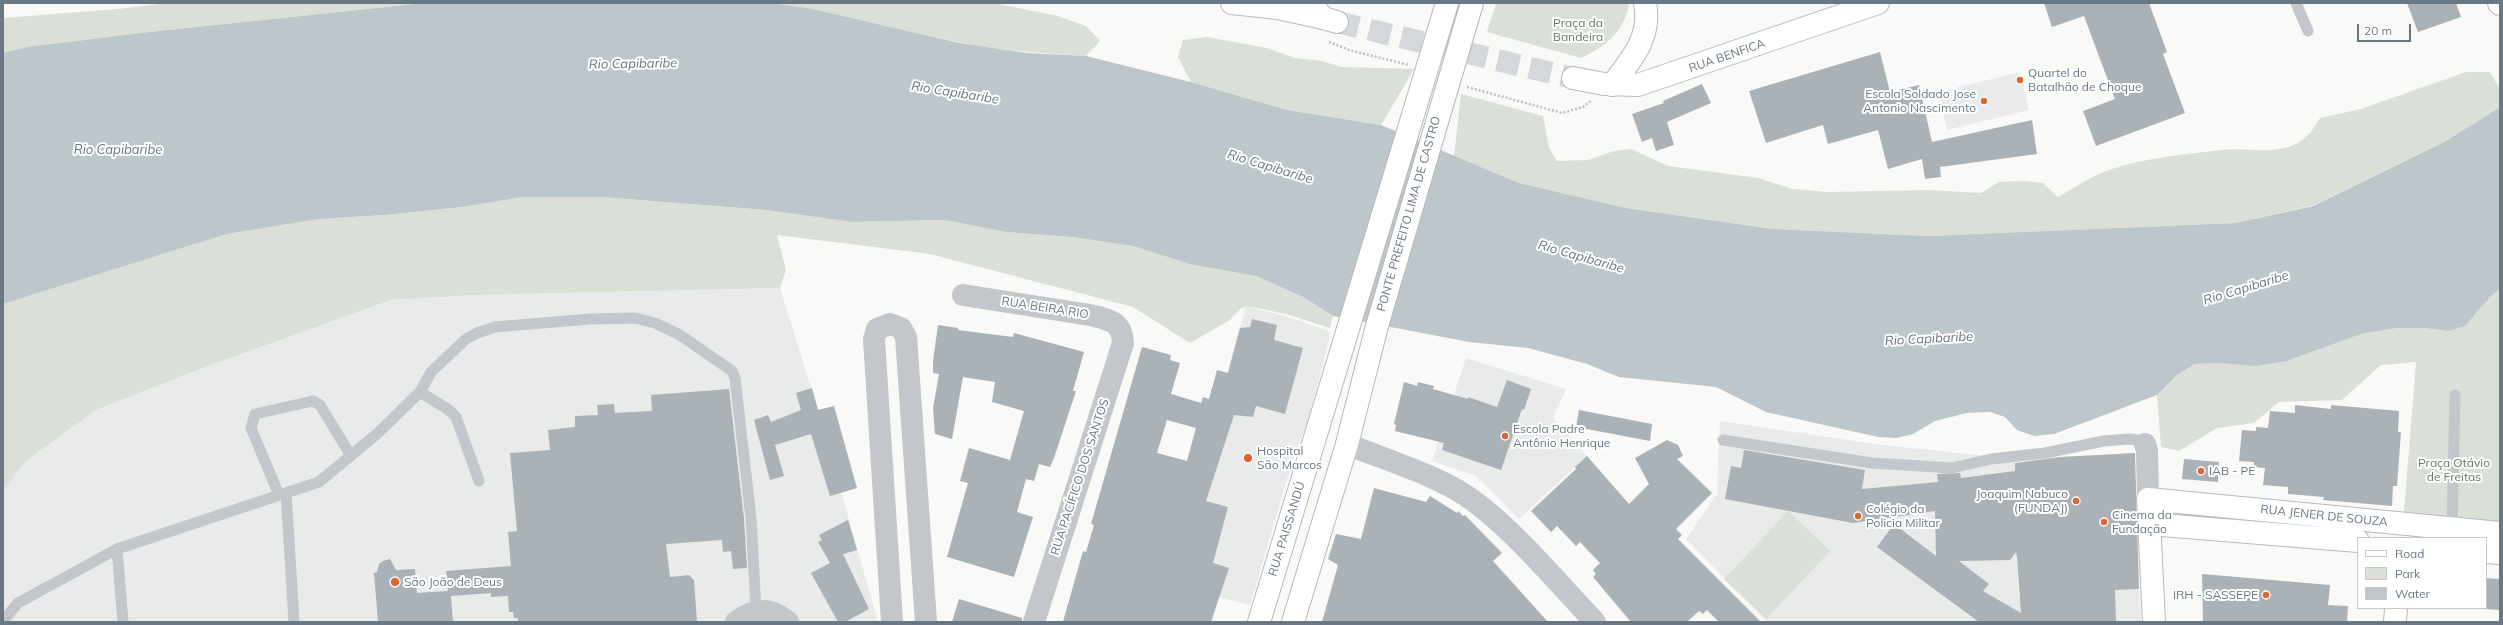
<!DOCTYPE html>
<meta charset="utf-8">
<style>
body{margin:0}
#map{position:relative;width:2503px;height:625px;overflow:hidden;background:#f9f9f7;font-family:Mulish,sans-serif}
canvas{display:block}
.frame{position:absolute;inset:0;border:4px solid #6a7785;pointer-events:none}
.legend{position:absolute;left:2357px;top:537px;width:130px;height:72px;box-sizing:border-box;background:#fff;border:1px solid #c3c9ce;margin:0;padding:5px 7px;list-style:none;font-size:12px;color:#6a7785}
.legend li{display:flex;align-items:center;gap:8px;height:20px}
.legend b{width:20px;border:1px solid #c3c9ce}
.scale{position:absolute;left:2357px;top:24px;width:54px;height:18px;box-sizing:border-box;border:2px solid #6a7785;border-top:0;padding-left:5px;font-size:12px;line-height:14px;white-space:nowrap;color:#6a7785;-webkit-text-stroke:3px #fff;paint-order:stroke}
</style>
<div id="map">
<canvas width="2503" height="625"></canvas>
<div class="frame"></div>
<ul class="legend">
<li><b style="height:5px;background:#fff"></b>Road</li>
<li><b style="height:11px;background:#dadfd8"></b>Park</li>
<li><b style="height:11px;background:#bdc6cb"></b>Water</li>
</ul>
<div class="scale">20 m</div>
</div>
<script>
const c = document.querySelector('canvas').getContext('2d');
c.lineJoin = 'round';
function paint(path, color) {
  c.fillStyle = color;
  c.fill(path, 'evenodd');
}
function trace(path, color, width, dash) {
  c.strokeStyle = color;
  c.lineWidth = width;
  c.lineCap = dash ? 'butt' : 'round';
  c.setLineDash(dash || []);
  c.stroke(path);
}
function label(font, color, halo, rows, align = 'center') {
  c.font = font + ' Mulish,sans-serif';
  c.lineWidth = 4;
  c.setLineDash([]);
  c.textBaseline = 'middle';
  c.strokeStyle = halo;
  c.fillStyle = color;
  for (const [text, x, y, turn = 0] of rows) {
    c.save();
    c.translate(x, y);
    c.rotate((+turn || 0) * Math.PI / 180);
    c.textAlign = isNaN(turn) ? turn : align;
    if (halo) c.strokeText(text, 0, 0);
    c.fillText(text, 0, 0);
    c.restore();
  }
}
paint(new Path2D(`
 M2020,72L2029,110L1947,130L1939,92Z
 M780,288L820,417L878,622H3V492L26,461L96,410L200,369L391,300L476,295Z
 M1246,306L1292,318L1331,332L1308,423L1295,452L1250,605L1218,597L1175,622H1063L1080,561L1167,582Z
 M1466,358L1566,389L1553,417L1587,456L1519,519L1476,476L1432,461Z
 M1720,421L1874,444L2015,459L2016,542L2019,595L2139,589L2141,622H1768L1686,539L1717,494Z`), '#e9ebea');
paint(new Path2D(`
 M166,3H424L149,32L27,47L3,53V18L118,9Z
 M771,3H994L1058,16L1086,26L1100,41L1086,56C1043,53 1000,51 958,42C896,29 834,13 771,3Z
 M1496,3H1628L1629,7C1621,34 1606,46 1581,58L1487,32Z
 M1207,37L1267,48L1295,58L1322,61L1341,67L1414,69L1381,125L1287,110L1191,82L1178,57L1183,40Z
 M2466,72H2490L2500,89V107L2446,141L2314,205L2235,223L1929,236L1773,229L1626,208L1519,183L1454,156L1461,94L1543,116L1549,148L1557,161L1588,160L1614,151L1631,149L1668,166L1758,178L1793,189L1827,192L1927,190L1981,193L1999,182L2025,181L2043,183L2058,197C2074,188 2090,177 2106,171C2142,158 2185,154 2223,150C2247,148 2275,155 2298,143C2307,138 2315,127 2320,118L2361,109Z
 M523,197H602L766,210L852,222L945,220L1006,232L1072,237L1133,246L1193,265L1256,276L1303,297L1333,316L1330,328L1286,314L1247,306L1241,308L1230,320L1190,343L1133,307L930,254L777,235L786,270L780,288L476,295L391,300L200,369L96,410L26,461L3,492V304L227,234L319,219L385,215L462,207Z
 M2500,289V522L2404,512L2416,362L2381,365L2342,400L2279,402L2254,423L2217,428L2179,451L2161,447L2157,395L2177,375L2195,364L2287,361L2364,333L2398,328H2424L2448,331L2475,315L2491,296Z
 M1788,511L1830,551L1766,619L1724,579Z`), '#dadfd8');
paint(new Path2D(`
 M424,3H771L812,9L960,43L1027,53L1086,56L1191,82L1287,110L1381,125L1519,183L1626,208L1773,229L1929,236L2235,223L2313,206L2446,141L2500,107V289L2491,296L2465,326L2448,331L2424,328H2398L2364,333L2287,361L2256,366L2221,363L2195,364L2177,375L2157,395L2054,434L2034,436L2017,430L2005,417L1990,412L1967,413L1935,421L1913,434L1896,438L1878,437L1766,412L1716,387L1619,377L1587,364L1528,348L1469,342L1333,316L1303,297L1256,276L1193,265L1133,246L1072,237L1006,232L945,220L852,222L766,210L602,197H523L462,207L385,215L319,219L227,234L3,304V53L27,47L149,32Z`), '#bdc6cb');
paint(new Path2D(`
 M2044,3H2149L2167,52L2163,54L2185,113L2096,146L2083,111L2115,99L2084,16L2052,27Z
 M2407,3H2456L2461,17L2418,32Z
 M1880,52L1890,92L1919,85L1932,142L2032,120L2037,154L1940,167L1941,177L1925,179L1922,159L1888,169L1878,130L1828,144L1823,125L1766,143L1749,91Z
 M1702,84L1711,103L1667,122L1674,145L1656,151L1652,138L1642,142L1632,114L1664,103L1663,101Z
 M1252,319L1277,325L1274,340L1303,348L1285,414L1256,406L1253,417L1234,415L1206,501L1228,507L1213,563L1229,568L1211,622H1063L1083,551L1086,552L1094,525L1091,524L1142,347L1171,355L1170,360L1180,363L1171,394L1201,403L1203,397L1209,399L1217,370L1228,373L1240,328L1250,327ZM1167,420L1196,428L1187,461L1157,453Z
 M938,325L958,328V330L1013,337L1014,333L1084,352L1073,391H1076L1054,458L1050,467L1039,464L1034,481L1026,479L1017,512L1033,517L1014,577L947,557L968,483L960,481L969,448L1010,460L1024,411L992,402L995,382L963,377L952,439L935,434L933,408L939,374L933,373V361Z
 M1507,380L1531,389L1524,410L1522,409L1501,470L1442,450L1444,443L1395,431L1396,425L1394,424L1404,382L1417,386L1418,382L1434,386L1433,389L1468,399V397L1497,407Z
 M812,388L818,410L834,406L857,488L830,496L811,434L775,445L784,476L770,480L754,420L768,415L771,422L801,410L796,393Z
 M729,389L744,519L747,568L733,569L731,551L723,552L722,540L666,544L670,577L689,575L694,580L697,622H518V618H514L513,612H509L508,596L491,597V593L451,596L453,622H378L374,573L377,572L379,564L383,561L390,559L396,570L415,569L417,593L448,591L446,571L511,566L508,532L517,531L510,453L550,450L548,430L575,427V416L598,415L597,405L614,404L615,413L652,411L651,395Z
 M2295,405L2331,409V405L2399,411L2398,432H2401L2397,486H2393L2392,506L2323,500L2324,497L2288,494V487L2263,485L2265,468L2254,467V462L2239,461L2242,430L2256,431V427L2268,428L2270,411L2295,413Z
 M1579,410L1652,424L1650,441L1576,427Z
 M1667,440L1678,445L1683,456L1677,459L1712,493L1676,529L1682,535L1678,539L1761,622H1719L1707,610L1703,614L1699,611L1687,622H1631L1593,577L1596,574L1593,570L1600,563L1580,542L1576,546L1557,526L1551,532L1531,511L1576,469L1575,467L1587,456L1629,504L1649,484L1635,458Z
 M1744,450L1865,470L1862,489L1938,482L1937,474L1960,473L1961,478L2015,471V463L2060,457L2135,453L2139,589L2115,590L2116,622H1979L1877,547L1894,524L1936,556L1935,511L1853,523L1725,499L1731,466L1741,468ZM2016,552L2017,557L2021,613L1983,591L1989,584L1959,561L2010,560Z
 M2184,459L2219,462L2218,482L2182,479Z
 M1374,488L1426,502L1430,496L1457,513L1458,511L1463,516L1465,515L1502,553L1493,561L1548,622H1322L1338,565L1328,559L1336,534L1361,539Z
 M848,520L857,550L843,554L869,609L845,622H838L811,573L830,563L818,542L822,540L819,535Z
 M2202,574L2330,585L2328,605L2348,606L2347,622H2203Z
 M2486,578L2500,579V610L2486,609Z
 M959,599L1022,618V622H952Z`), '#aab1b7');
trace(new Path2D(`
 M1337,22L1573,78`), '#d5d8da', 22, [22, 11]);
const secondary = new Path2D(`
 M1232,3L1278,8L1323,18
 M2150,524L2358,541
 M2486,552L2500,553
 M2154,622L2148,499L2500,533
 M2395,622L2396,608`);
const primary = new Path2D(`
 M2499,3L2500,4
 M1323,18L1337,22
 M1573,78L1604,84L1638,85L1878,3`);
const highway = new Path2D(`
 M1311,3L1323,18
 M1612,85C1631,60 1652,37 1645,3
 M1259,622L1447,3
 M1293,622L1347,444L1377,326L1472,3`);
trace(secondary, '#b5babe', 24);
trace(primary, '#b6babe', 24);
trace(highway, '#b6b9bc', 24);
trace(new Path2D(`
 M1329,42L1349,50L1409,65
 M1467,87L1562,113L1583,107L1591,101`), '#bdbfc2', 2.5, [2, 2]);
trace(new Path2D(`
 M2296,3L2308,31
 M420,392L449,410L456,417L479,481
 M1723,440L1872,463L1952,468L1991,459L2045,453L2104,441L2129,439L2138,440L2145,444
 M286,493L294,622
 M279,495L251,428L255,414L313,401L320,405L351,456
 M2452,529L2455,395
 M117,549L123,622
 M3,621L18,603L117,549L319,482L378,433L420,392L431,372L466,339L477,333L495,327L590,319L635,318L655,323L680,335L732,371L735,378L751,518L756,611`), '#c3c6ca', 11);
trace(new Path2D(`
 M963,295L1090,315C1108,320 1122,320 1123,343L1034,622
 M1347,444C1383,459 1433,474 1465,495C1510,525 1557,582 1595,622
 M2145,444L2147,450L2148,499
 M736,622C754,608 771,607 788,622
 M892,622L874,339L877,329L890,324L901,328L906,337L926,622`), '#c3c6ca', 22);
trace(secondary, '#fff', 22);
trace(primary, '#fff', 22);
trace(highway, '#fff', 22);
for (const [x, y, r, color] of [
 [2020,80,4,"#d86837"],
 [1984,101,4,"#d86837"],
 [1505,436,4,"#d86837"],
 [1248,458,5,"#d86837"],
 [2201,471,4,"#d86837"],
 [2076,501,4,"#d86837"],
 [1858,516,4,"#d86837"],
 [2104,522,4,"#d86837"],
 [395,582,5,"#d86837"],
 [2266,595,4,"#d86837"]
]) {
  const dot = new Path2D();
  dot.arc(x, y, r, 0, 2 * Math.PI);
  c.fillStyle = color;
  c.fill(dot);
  trace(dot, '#fff', 1.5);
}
label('12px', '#667864', '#fff', [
 ["Praça da",1578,23],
 ["Bandeira",1578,37],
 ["Praça Otávio",2454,463],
 ["de Freitas",2454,477]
]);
label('12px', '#6a7785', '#fff', [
 ["RUA BENFICA",1727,56,-19],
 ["PONTE PREFEITO LIMA DE CASTRO",1409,214,-74],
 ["RUA BEIRA RIO",1045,308,9],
 ["RUA PACÍFICO DOS SANTOS",1080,477,-72],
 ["RUA JENER DE SOUZA",2324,516,6],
 ["RUA PAISSANDÚ",1287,529,-73]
]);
label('12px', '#6a7785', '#fff', [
 ["Quartel do",2028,73],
 ["Batalhão de Choque",2028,87],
 ["Escola Soldado Jose",1976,94,"right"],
 ["Antonio Nascimento",1976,108,"right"],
 ["Escola Padre",1513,429],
 ["Antônio Henrique",1513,443],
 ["Hospital",1257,451],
 ["São Marcos",1257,465],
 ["IAB - PE",2209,471],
 ["Joaquim Nabuco",2068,494,"right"],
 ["(FUNDAJ)",2068,508,"right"],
 ["Colégio da",1866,509],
 ["Policia Militar",1866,523],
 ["Cinema da",2112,515],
 ["Fundação",2112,529],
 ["São João de Deus",404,582],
 ["IRH - SASSEPE",2258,595,"right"]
], 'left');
label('italic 13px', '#667780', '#fff', [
 ["Rio Capibaribe",633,64,-1],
 ["Rio Capibaribe",955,93,9],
 ["Rio Capibaribe",118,150],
 ["Rio Capibaribe",1270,167,17],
 ["Rio Capibaribe",1581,257,16],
 ["Rio Capibaribe",2246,288,-17],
 ["Rio Capibaribe",1929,339,-3]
]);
</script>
